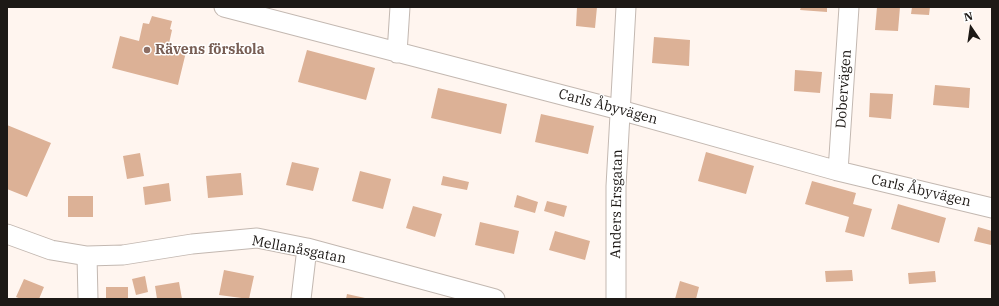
<!DOCTYPE html>
<meta charset="utf-8">
<style>
body{margin:0}
#map{position:relative;width:999px;height:306px;overflow:hidden;background:#fff5ef;font-family:"IBM Plex Serif",serif}
canvas{display:block}
.frame{position:absolute;inset:0;border:8px solid #1d1916;pointer-events:none}
.north{position:absolute;left:951px;top:8px;width:40px;height:40px;-webkit-text-stroke:3px #fff;paint-order:stroke;rotate:347deg;font-size:11px;font-weight:700;line-height:16px;text-align:center;color:#1d1916}
.north::after{content:'';display:block;margin:auto;width:14px;height:18px;background:#1d1916;clip-path:polygon(50% 0,100% 100%,50% 72%,0 100%)}
</style>
<div id="map">
<canvas width="999" height="306"></canvas>
<div class="frame"></div>
<div class="north">N</div>
</div>
<script>
const c = document.querySelector('canvas').getContext('2d');
c.lineJoin = 'round';
function paint(path, color) {
  c.fillStyle = color;
  c.fill(path, 'evenodd');
}
function trace(path, color, width, dash) {
  c.strokeStyle = color;
  c.lineWidth = width;
  c.lineCap = dash ? 'butt' : 'round';
  c.setLineDash(dash || []);
  c.stroke(path);
}
function label(font, color, halo, rows, align = 'center') {
  c.font = font + ' "IBM Plex Serif",serif';
  c.lineWidth = 3;
  c.setLineDash([]);
  c.textBaseline = 'middle';
  c.strokeStyle = halo;
  c.fillStyle = color;
  for (const [text, x, y, turn = 0] of rows) {
    c.save();
    c.translate(x, y);
    c.rotate((+turn || 0) * Math.PI / 180);
    c.textAlign = isNaN(turn) ? turn : align;
    if (halo) c.strokeText(text, 0, 0);
    c.fillText(text, 0, 0);
    c.restore();
  }
}
paint(new Path2D(`
 M577,7H597L595,28L576,26Z
 M801,7H827V12L800,10Z
 M877,7H900L898,31L875,30Z
 M912,7H930L929,15L911,14Z
 M152,16L172,21L170,29L172,30L168,48L186,52L178,85L112,68L120,36L139,41L143,23L149,24Z
 M654,37L690,40L689,66L652,63Z
 M307,50L375,68L366,100L298,82Z
 M795,70L822,72L820,93L794,91Z
 M935,85L970,88L969,108L933,105Z
 M438,88L507,104L501,134L431,118Z
 M870,93L893,94L891,119L869,117Z
 M541,114L594,126L588,154L535,142Z
 M7,125L51,143L27,197L7,189Z
 M706,152L754,166L746,194L698,181Z
 M140,153L144,176L127,179L123,156Z
 M292,162L319,168L313,191L286,185Z
 M360,171L391,179L383,209L352,201Z
 M241,173L243,195L208,198L206,176Z
 M443,176L469,182L467,190L441,185Z
 M812,181L856,193L853,204L872,209L864,237L845,232L849,217L805,204Z
 M169,183L171,201L145,205L143,187Z
 M517,195L538,202L535,213L514,207Z
 M68,196H93V217H68Z
 M547,201L567,206L564,217L544,211Z
 M898,204L946,218L939,243L891,229Z
 M413,206L442,214L435,237L406,228Z
 M480,222L519,231L514,254L475,245Z
 M978,227L992,231L991,245L974,241Z
 M555,231L590,241L585,260L549,250Z
 M224,270L254,276L249,299L219,295Z
 M852,270L853,281L826,282L825,271Z
 M935,271L936,282L909,284L908,273Z
 M145,276L148,292L136,295L132,279Z
 M24,279L44,287L39,299H21L16,297Z
 M680,281L699,287L696,299H675Z
 M179,282L182,299H157L155,286Z
 M106,287H128V299H106Z
 M347,294L365,298V299H346Z`), '#dcb196');
const street = new Path2D(`
 M224,7L620,110L838,171L992,208
 M397,53L400,7
 M838,171L849,7
 M7,234L51,250L87,256L123,255L192,244L257,238L307,248L495,299
 M87,256L88,299
 M301,299L307,248
 M616,299V186L626,7`);
trace(street, '#c3b8b1', 21);
trace(street, '#fff', 19);
for (const [x, y, r, color] of [
 [147,50,4,"#8d6e63"]
]) {
  const dot = new Path2D();
  dot.arc(x, y, r, 0, 2 * Math.PI);
  c.fillStyle = color;
  c.fill(dot);
  trace(dot, '#fff', 1.5);
}
label('bold 14px', '#785e54', '#fff', [
 ["Rävens förskola",155,50]
], 'left');
label('14px', '#1d1916', '#fff', [
 ["Dobervägen",844,89,-86],
 ["Carls Åbyvägen",608,107,15],
 ["Carls Åbyvägen",921,191,13],
 ["Anders Ersgatan",617,204,-89],
 ["Mellanåsgatan",299,250,11]
]);
</script>
